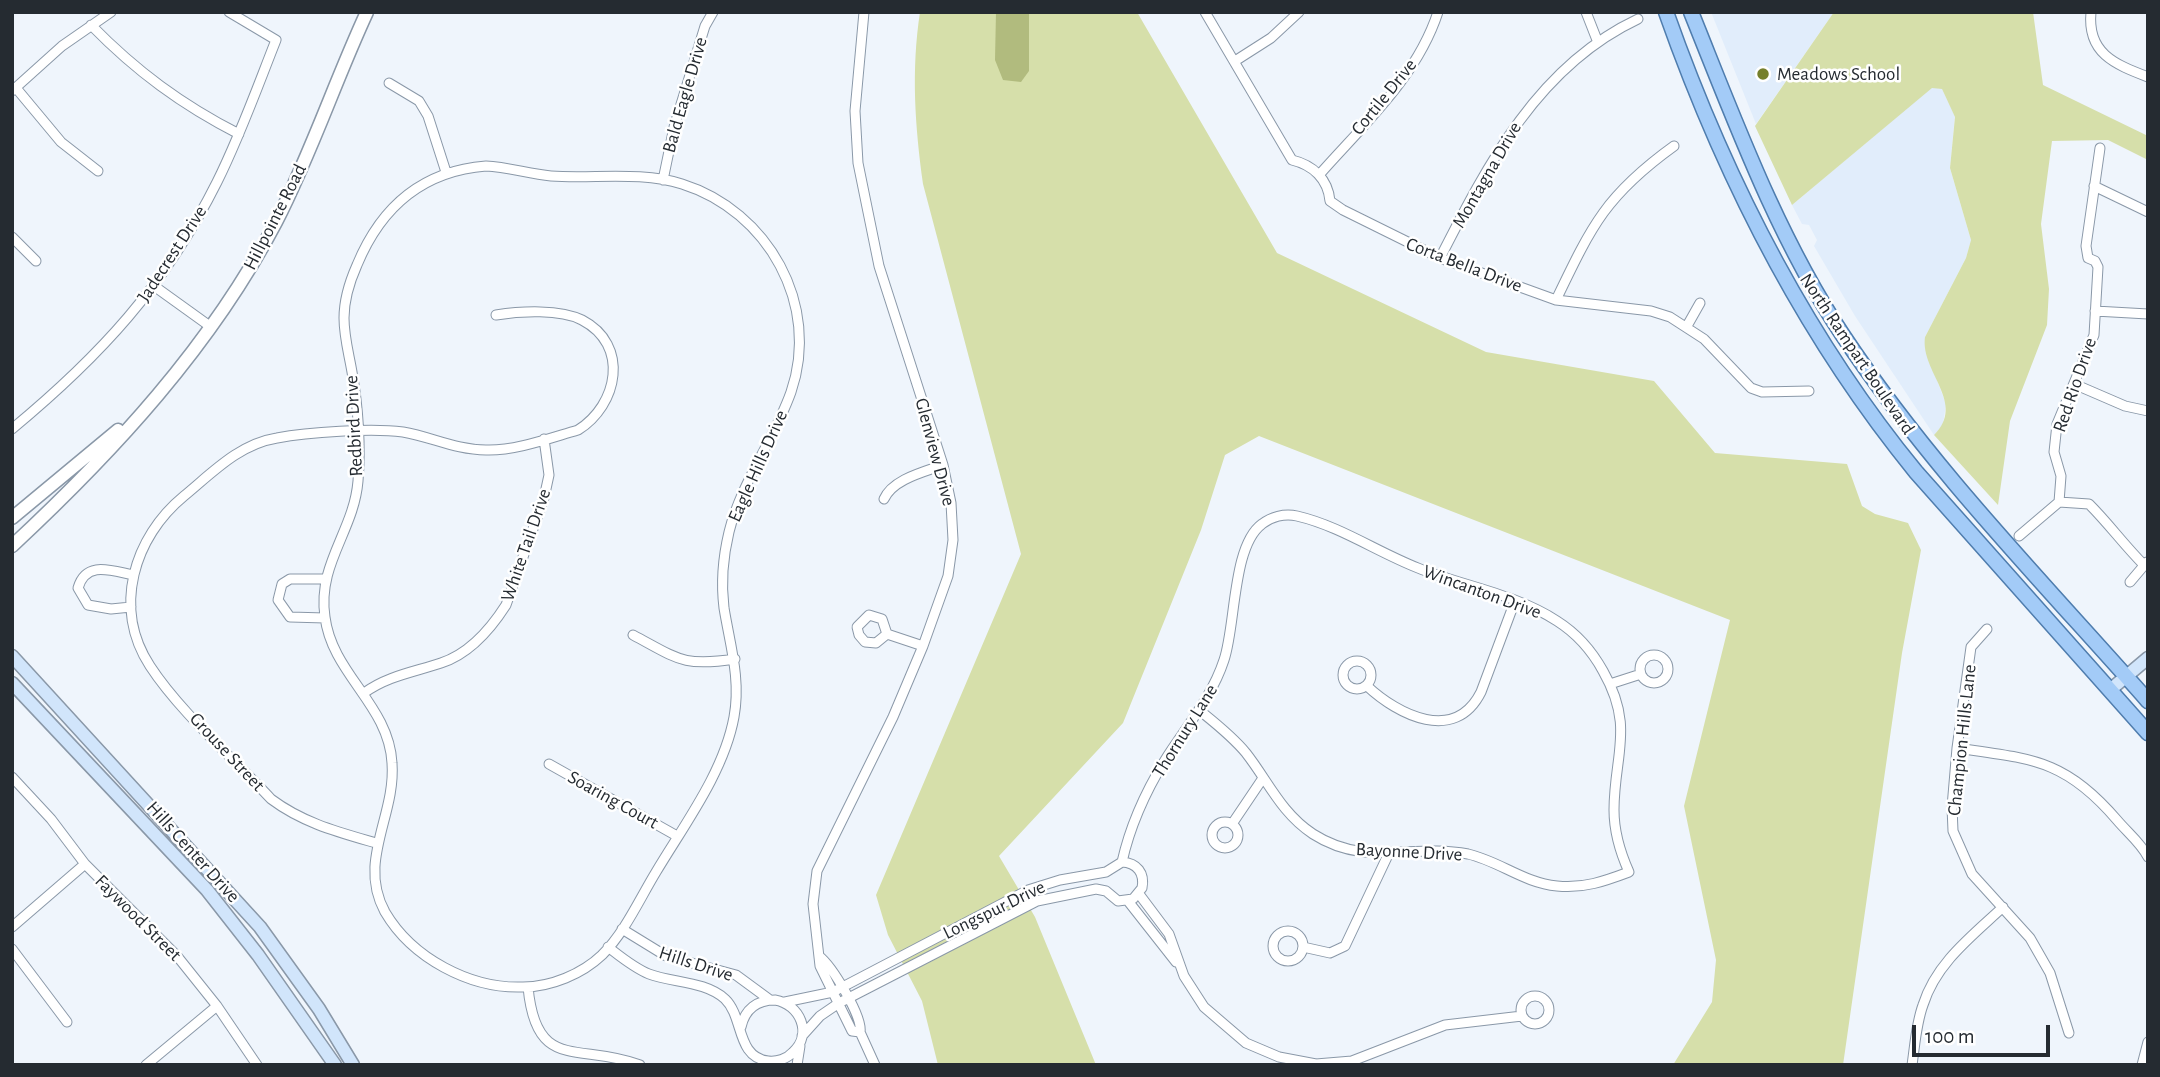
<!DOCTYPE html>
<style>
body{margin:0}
#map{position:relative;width:2160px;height:1077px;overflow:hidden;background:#eff5fc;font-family:"Alegreya Sans",sans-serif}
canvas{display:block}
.frame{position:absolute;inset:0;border:14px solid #252b31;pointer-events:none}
.scale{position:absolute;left:1912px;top:1025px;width:138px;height:32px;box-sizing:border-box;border:4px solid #252b31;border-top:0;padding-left:9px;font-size:21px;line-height:24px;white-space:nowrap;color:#252b31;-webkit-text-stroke:5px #fff;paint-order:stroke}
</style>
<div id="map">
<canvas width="2160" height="1077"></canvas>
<div class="frame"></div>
<div class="scale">100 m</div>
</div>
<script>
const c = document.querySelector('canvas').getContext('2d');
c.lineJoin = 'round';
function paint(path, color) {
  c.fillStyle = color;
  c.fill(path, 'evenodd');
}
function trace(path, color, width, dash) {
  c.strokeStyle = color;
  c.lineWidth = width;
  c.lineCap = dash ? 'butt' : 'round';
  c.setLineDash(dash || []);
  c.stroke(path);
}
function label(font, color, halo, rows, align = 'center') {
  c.font = font + ' "Alegreya Sans",sans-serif';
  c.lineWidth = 5;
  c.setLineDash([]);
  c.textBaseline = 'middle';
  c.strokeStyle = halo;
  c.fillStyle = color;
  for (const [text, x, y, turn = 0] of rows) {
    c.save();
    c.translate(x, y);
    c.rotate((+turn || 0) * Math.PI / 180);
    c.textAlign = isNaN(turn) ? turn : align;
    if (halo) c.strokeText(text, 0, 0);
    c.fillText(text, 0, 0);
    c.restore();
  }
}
paint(new Path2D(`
 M1711,12H1834L1756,124Z
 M1932,87L1942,89L1955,116L1950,168L1971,240L1966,258L1925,337L1926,351L1946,404L1943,425L1934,435L1855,316L1814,246L1817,240L1809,225L1802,224L1792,205Z`), '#e1edfb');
paint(new Path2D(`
 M920,12H1137L1277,253L1486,352L1654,381L1715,453L1847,464L1862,506L1875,514L1908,523L1921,550L1902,653L1843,1065H1673L1712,1002L1716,960L1684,806L1730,620L1259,436L1225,455L1201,530L1123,723L999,856L1035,917L1096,1065H938L922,1001L888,935L876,895L1021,554L923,184C915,126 911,71 920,12Z
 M1834,12H2033L2043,85L2148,136V160L2108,140L2052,141L2041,224L2049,289L2047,325L2010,421L1998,505L1934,435C1967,403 1920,372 1925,337L1966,258L1971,240L1950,168L1955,117L1942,89L1932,88L1792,205L1755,126Z`), '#d6dfaa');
paint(new Path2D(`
 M996,12H1029V71L1021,82L1003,80L995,60Z`), '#b1bb7e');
const minor = new Path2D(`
 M864,12L855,111L858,163L879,266L943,465L951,503L953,540L948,576L923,646L893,717L817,871L813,904L820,966L852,1031L860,1032L875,1065
 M1205,12L1292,160C1313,165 1328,179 1330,201L1343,210L1440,258L1556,300L1651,311L1670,317L1704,339L1751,388L1762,392L1809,391
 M1586,12L1597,40
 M2091,12C2087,53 2114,64 2148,77
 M91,25C136,71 182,105 239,134
 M1235,61L1271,38L1299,12
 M389,83L419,101L428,116L446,172
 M16,88L61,142L98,171
 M12,91L62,46L111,12
 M486,166C508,167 529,174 551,176C593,179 641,171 682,184C768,211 821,305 791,392C774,440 741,483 729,532C723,557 721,584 724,608C730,645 741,679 734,717C724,772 684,825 656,872C639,900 625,932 602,955C582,974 551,987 523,987C470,989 412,958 385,912C357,861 396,816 392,763C389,705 332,674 325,617C317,564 354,531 358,481C361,447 358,405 352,372C349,354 344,337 344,318C344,299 349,283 357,265C381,207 422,171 486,166Z
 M1319,175C1363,125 1417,77 1438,12
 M663,180L674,127L705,26L713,12
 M2094,186L2148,212
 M12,237L36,261
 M1440,258C1488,164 1538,66 1638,19
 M154,286L211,327
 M1556,300C1592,225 1606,195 1674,146
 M2095,311L2148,314
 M1687,326L1700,303
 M2074,384L2125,406L2148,411
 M12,429C100,356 165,286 217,182C240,136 257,88 276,40L229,12
 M884,499C893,479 924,472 943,465
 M2059,502L2061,476L2054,452L2057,424L2094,335L2098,267L2095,261L2088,258L2086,246L2100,148
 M2059,502L2089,504C2109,524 2124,545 2144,565
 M2019,536L2059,502
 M2130,582L2147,562
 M131,607L111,609L88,605L78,588C86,560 112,571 133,575
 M325,618L290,617L278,600L282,584L290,579H326
 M1987,629L1971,647L1957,748L1952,807L1953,831L1972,874L2030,938L2050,973L2069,1033
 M887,634L882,619L869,615L857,627L859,635L865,642L876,643L887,634L923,646
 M633,635C678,659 683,667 735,659
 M1640 669a14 14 0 1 1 28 0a14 14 0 1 1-28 0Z
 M1343 675a14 14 0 1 1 28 0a14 14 0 1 1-28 0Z
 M1610,684L1641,674
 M1367,686C1398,715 1455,744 1481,692L1515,601
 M364,693C387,676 414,672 441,663C469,654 490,630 506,605L544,498L549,475L544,439
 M1957,748C2032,759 2065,759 2117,820C2127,832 2141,843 2148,857
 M549,764L677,836
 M12,777L51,819L85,864L177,956L217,1006L257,1065
 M1212 835a13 13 0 1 1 26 0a13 13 0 1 1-26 0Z
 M1232,824L1263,778
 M376,843C338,832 303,823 271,799C233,758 180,712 150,666C112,608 134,537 184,496C212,473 239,444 277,438C308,432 372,428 403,432C432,437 456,450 486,450C515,451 550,438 578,430C618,405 630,345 582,320C560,309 521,311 496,315
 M1122,862C1130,826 1146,791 1165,760C1186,727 1212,697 1224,660C1236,625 1232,546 1262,524C1271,517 1284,513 1297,516C1340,526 1377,552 1418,568C1463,586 1516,594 1557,621C1576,633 1592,651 1603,671C1635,727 1614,755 1614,810C1614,832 1620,852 1629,872C1605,881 1583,889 1557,886C1524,883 1499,861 1468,854C1412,843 1366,868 1313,834C1281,813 1268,781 1246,753C1232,736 1215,723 1199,710
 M1139,894L1169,934L1184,976L1204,1007L1246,1043L1279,1057L1316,1064L1352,1061L1445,1025L1522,1016
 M1128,901L1176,962
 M12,927L85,864
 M622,929L666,956L736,975L770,1000
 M1273 946a15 15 0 1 1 30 0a15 15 0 1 1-30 0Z
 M608,947C621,957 634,968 649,974C673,983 705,981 725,999C744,1017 736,1057 768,1061C777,1062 787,1059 793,1052C813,1034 800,1004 775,1000C757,1000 745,1009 741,1027
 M1303,947L1330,953L1345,946L1388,855
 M12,949L67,1022
 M819,956C832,966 863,1017 860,1032
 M528,987C536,1073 579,1042 640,1065
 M1521 1010a14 14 0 1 1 28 0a14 14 0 1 1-28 0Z
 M785,1002L833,992L1028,890L1060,880L1106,872L1122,862C1137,863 1145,873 1142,888L1133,899L1118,901L1106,891L1096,889L1037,901L839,1003L820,1016L802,1036
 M146,1065L217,1006
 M797,1065L800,1046
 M1912,1065C1915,1045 1916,1024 1923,1005C1936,963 1972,936 2003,907
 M2142,1065L2148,1042`);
const tertiary = new Path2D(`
 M12,518L118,430
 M12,546C114,451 211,346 276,222C311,154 335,81 367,12`);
const secondary = new Path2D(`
 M12,656L260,927L319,1009L353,1065
 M12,683L207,890L258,955L335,1065
 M2110,690L2148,658`);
const primary = new Path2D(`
 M1666,12C1725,179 1804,335 1916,472L2148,733
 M1691,12C1735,121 1777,236 1842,334C1930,467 2042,581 2148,701`);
trace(minor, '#8a98a8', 11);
trace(tertiary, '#8a98a8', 15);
trace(secondary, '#8a98a8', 15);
trace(primary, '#4f7dae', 17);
trace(minor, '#fff', 9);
trace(tertiary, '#fff', 12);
trace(secondary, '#d1e5fb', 12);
trace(primary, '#a3cbf7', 14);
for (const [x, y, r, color] of [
 [1763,74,7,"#757f2b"]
]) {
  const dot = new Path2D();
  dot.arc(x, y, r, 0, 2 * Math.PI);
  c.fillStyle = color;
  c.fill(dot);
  trace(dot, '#fff', 2.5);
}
label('19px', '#252b31', '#fff', [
 ["Meadows School",1777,74]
], 'left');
label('19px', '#252b31', '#fff', [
 ["Bald Eagle Drive",685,95,-74],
 ["Cortile Drive",1384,97,-51],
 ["Montagna Drive",1487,175,-60],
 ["Hillpointe Road",275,217,-63],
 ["Jadecrest Drive",172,254,-57],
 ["Corta Bella Drive",1464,265,21],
 ["North Rampart Boulevard",1857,354,56],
 ["Red Rio Drive",2075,385,-71],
 ["Redbird Drive",354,426,-93],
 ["Glenview Drive",935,452,75],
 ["Eagle Hills Drive",758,466,-66],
 ["White Tail Drive",526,545,-71],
 ["Wincanton Drive",1482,592,20],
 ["Thornury Lane",1185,731,-58],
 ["Champion Hills Lane",1962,740,-84],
 ["Grouse Street",227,752,47],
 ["Soaring Court",613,800,29],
 ["Hills Center Drive",193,852,48],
 ["Bayonne Drive",1409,852,3],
 ["Longspur Drive",994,910,-26],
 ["Faywood Street",138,918,45],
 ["Hills Drive",696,964,18]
]);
</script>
